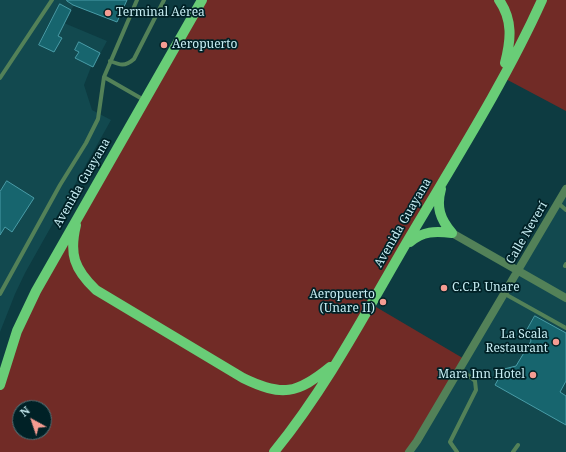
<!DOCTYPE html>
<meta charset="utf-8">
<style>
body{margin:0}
#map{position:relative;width:566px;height:452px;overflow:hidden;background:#0d3b41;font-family:"Noto Serif",serif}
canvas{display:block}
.north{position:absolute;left:12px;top:400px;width:40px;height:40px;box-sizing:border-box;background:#002126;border:1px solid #507378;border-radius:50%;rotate:320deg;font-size:11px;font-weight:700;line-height:16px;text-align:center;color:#c8eef4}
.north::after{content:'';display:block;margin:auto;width:14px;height:18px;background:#f59c92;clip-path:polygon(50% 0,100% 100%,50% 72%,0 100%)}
</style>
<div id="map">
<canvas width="566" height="452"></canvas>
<div class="north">N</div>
</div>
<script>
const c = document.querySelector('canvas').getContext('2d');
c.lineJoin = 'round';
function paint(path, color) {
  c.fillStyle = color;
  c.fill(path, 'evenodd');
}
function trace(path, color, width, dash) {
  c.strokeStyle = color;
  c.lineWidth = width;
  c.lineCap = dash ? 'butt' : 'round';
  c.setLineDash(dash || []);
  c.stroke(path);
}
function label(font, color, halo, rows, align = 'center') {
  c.font = font + ' "Noto Serif",serif';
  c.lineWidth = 3.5;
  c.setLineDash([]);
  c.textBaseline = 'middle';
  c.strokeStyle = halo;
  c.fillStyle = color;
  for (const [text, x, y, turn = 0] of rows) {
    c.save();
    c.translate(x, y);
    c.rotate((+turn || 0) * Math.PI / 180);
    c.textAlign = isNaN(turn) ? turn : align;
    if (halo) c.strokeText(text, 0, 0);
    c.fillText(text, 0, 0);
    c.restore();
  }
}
paint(new Path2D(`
 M0,0H127L117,22L74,5L64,23L107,41L93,67H91L84,85L92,110L111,120L25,273L15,294L0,332Z
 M566,190V452H409Z`), '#12494f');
paint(new Path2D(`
 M204,0H566V111L502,77L371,304L466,360L409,452H0V385L17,331ZM20,408H44V432H20Z`), '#712b26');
const building = new Path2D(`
 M67,0H127L117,22L73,5L67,1Z
 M60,4L71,10L58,36L62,38L54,52L39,45Z
 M79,42L100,53L93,67L75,58L79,52L75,50Z
 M7,181L34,198L12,232L5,227L0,235V192Z
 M535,316L566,333V381L560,392L566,396V425L495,385L504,369L516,366L531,341L527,330Z`);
paint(building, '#17656e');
trace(building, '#499ca7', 1);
trace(new Path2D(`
 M110,61C120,65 125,67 134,59L164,0
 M104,77L144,100
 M0,78L52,0
 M558,203L566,210
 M565,266L566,264
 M0,294L60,185L86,143L98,119L104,77L137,0
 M505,294L566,328
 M457,452L450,442L476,390L475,381L461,369
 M513,452L518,445`), '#538158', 4);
trace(new Path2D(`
 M452,233L566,298
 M409,452L417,441L566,189`), '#538158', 8);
trace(new Path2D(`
 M499,0C513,20 511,40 505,63
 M441,189C436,207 440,219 452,233
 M76,225C69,254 74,269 96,290L243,378C282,397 297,394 330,367
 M410,242C423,231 435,231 452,233
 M0,385L17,331L36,291L202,0
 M274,452C328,386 368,308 411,235C456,159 506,80 542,0`), '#69cd77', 10);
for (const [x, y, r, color] of [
 [108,13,4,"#f59c92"],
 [164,45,4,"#f59c92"],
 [444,288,4,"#f59c92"],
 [383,302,4,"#f59c92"],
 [556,342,4,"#f59c92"],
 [533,375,4,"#f59c92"]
]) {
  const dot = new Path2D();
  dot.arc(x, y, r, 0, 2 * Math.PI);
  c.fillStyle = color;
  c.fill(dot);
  trace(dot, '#002126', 1.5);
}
label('12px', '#c8eef4', '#002126', [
 ["Terminal Aérea",116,13],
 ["Aeropuerto",172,45],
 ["C.C.P. Unare",452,288],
 ["Aeropuerto",375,295,"right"],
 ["(Unare II)",375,309,"right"],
 ["La Scala",548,335,"right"],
 ["Restaurant",548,349,"right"],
 ["Mara Inn Hotel",525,375,"right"]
], 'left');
label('12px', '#c8eef4', '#002126', [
 ["Avenida Guayana",82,183,-60],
 ["Avenida Guayana",403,223,-60],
 ["Calle Neverí",527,233,-60]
]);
</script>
